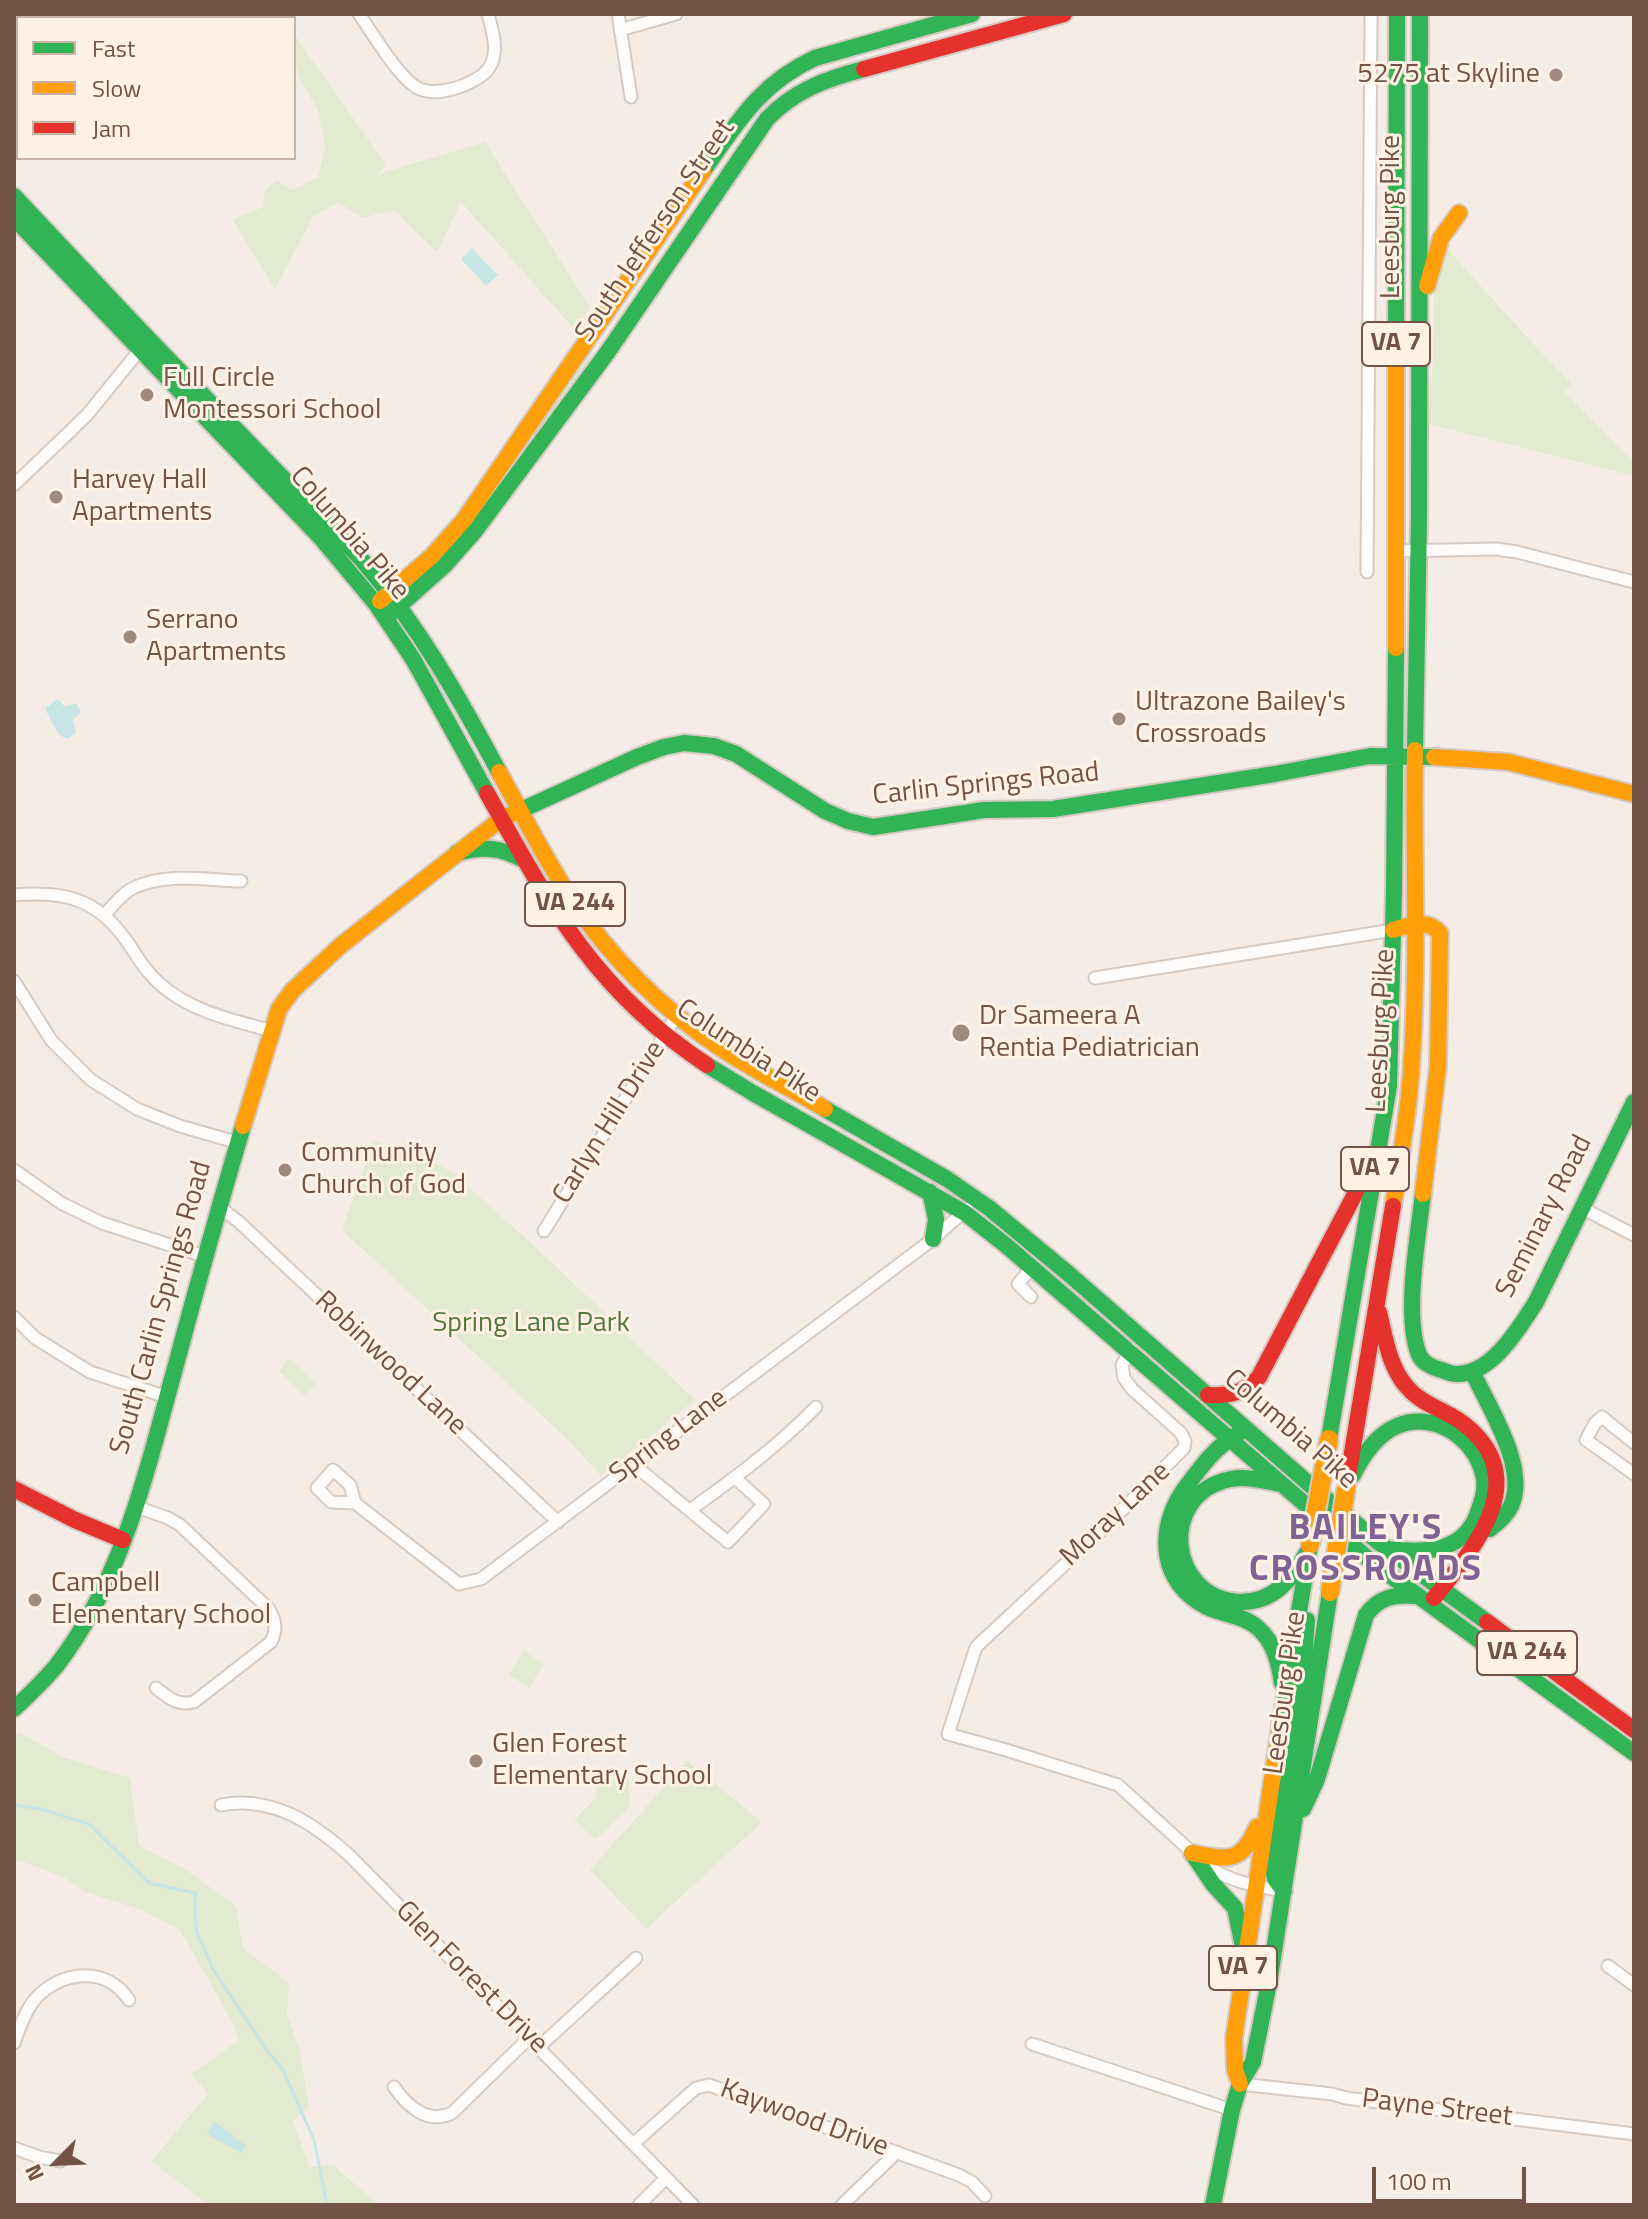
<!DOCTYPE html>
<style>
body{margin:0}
#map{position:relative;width:1648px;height:2219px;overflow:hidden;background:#f5ede5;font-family:"Titillium Web",sans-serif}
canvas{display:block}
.frame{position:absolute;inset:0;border:16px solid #725346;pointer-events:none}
.legend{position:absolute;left:16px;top:16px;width:280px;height:144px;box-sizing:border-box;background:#fff2e4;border:2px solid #c7b2a5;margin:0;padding:10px 14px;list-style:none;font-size:24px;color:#725346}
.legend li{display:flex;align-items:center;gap:16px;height:40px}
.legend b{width:40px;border:2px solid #c7b2a5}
.north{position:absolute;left:16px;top:2123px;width:80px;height:80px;-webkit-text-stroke:6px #fff2e4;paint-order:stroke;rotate:246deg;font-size:22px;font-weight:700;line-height:32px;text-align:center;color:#725346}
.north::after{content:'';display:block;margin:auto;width:28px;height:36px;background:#725346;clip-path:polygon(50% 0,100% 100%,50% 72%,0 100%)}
.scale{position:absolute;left:1372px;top:2167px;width:154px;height:36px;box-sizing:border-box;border:4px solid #725346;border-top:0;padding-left:10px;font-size:24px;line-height:28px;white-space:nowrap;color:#725346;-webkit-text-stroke:6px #fff2e4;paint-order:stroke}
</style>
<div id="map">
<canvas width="1648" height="2219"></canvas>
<div class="frame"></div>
<ul class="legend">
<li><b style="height:10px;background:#30b455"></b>Fast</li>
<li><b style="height:10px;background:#ff9f0a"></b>Slow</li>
<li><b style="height:10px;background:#e5322d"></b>Jam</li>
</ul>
<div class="north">N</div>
<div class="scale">100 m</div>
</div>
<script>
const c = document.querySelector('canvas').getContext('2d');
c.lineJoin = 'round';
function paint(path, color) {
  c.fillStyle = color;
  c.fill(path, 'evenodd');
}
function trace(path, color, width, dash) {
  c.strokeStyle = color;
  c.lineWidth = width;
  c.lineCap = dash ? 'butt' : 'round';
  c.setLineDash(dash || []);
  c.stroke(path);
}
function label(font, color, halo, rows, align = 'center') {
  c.font = font + ' "Titillium Web",sans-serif';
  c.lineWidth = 6;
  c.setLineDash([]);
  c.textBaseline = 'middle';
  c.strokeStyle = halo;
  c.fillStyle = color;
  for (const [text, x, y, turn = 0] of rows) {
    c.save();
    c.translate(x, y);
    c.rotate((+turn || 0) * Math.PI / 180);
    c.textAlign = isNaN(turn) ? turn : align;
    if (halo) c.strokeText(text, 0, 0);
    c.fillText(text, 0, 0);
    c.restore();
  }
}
paint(new Path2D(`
 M294,34L386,165L378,174L485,142L590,307L575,330L461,202L437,252L394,210L362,218L338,202L313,217L275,289L232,219L263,207L265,189L277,181L293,190L318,177L325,147L318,110L299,78L294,56Z
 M1443,244L1524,334L1573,385L1564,391L1634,463V476L1428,424L1433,359L1434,280Z
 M590,346L592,357L538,434L543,416Z
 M374,1141L424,1156L453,1173L543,1254L695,1400L601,1476L567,1439L342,1230Z
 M290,1358L317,1384L305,1396L279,1371Z
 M524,1651L544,1664L529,1688L509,1675Z
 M20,1733L63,1757L130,1778L139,1846L185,1869L236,1906L243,1948L289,1983L287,2014L300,2053L309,2107L293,2121L309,2167L333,2165L379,2205H209L151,2161L208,2094L191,2074L239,2040L234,2025L180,1930L142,1910L85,1892L64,1877L23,1862L14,1861V1737Z
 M687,1761L762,1822L646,1929L590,1870Z
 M628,1776L631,1805L595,1840L574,1820L597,1797L595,1781Z`), '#e2ebcf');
paint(new Path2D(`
 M472,248L498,275L486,286L461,259Z
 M58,699L65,707L76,703L81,712L73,719L76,733L67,739C56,735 50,719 45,708Z
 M214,2121L246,2146L241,2153L207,2134Z`), '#c7e5e5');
trace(new Path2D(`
 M14,1805L41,1809L89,1824L149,1883L195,1893L196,1931L213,1969L266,2049L283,2070L314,2140L327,2205`), '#c7e5e5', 3);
const street = new Path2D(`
 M359,14C372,33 398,76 416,87C434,99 477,85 489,68C500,52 492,30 488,14
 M618,14L631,97
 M620,30L676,14
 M14,485L87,415L143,346
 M1395,551L1496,549L1517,552L1634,582
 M1367,572L1371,14
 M14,895C64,891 96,898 126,940C137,956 145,971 160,984C191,1012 233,1020 272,1031
 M105,914C113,906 122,893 133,888C165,872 206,880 241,881
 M1095,978L1393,930
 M14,981L51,1040L91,1080L137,1109L180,1126L239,1143
 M14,1170L61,1203L102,1223L207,1257
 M221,1208L239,1222L558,1522
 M1582,1208L1634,1235
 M544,1231L677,1015
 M1031,1297L1018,1284L1032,1267
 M14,1317L35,1338L90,1372L167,1397
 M1131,1349L1122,1365L1124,1378L1132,1389L1181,1433L1185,1441L1184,1448L1107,1525L976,1647L948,1734L1006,1750L1118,1785L1206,1865C1230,1882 1255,1886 1284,1891
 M1634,1443L1602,1417L1595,1423L1586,1440L1634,1474
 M633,1464L728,1542L764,1504L735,1478
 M355,1503L350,1485L333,1470L317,1488L331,1502L355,1503L459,1584L481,1579L933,1239L967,1209
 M134,1506L168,1518L180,1525L269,1609C276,1621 277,1630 271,1642L194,1702C177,1706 169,1698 156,1688
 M690,1510C735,1478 778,1446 816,1407
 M221,1805C272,1795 313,1823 349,1855L693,2205
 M1608,1966L1634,1985
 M14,2043C20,2027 25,2011 36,1998C62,1970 107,1966 129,2000
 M1032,2044L1232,2110
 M539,2047L636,1958
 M1240,2084L1332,2094L1346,2098L1634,2134
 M394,2087C407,2106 428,2125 452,2113L529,2038
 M633,2144L696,2088L709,2085L959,2175L972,2182L985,2196
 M14,2148L39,2157L60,2161
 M639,2205L666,2178
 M842,2205L897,2152`);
const fast = new Path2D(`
 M703,171C737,123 759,84 815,58L972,14
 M14,196L139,329L362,560C418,625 459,697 499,772
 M14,218L321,538L376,604L413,659L487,793
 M1396,350L1397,14
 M390,614L445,565L475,531L607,353L767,119C795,90 826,79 864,69
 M1415,750L1419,518L1420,14
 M517,812L637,757L664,747L684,743L714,746L736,754L825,811L848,821L873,827L984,810L1053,809L1275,774L1370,756L1434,757
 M457,853C483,846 500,847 524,860
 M707,1065L753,1093L965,1213L1008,1247L1373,1563L1634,1753
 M825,1109L947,1179L989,1208L1070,1275L1332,1504L1387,1549L1487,1622
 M930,1192L936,1219L933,1239
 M1423,1194C1418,1237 1405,1309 1417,1349C1420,1361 1427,1365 1438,1369C1443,1370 1451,1374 1456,1374C1492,1375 1519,1328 1536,1302L1634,1102
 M1472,1371C1488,1406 1529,1468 1511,1506C1506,1516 1498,1522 1490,1529
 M1238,1434C1216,1445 1198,1471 1183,1491C1156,1531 1160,1584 1207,1607C1224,1615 1243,1615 1258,1628C1274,1642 1279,1663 1282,1683
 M1329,1439L1389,1086L1394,891L1396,648
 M1353,1475C1363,1455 1376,1435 1397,1426C1433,1410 1475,1438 1483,1474C1487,1488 1482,1502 1477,1515C1462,1554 1421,1553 1387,1549
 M1280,1484C1265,1481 1247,1476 1231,1479C1156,1494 1168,1600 1241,1602C1273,1602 1292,1580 1306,1554
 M14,1709C29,1695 44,1681 57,1665C124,1578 148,1465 177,1361C198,1282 220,1204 243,1126
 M1280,1726L1310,1545
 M1303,1809L1317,1779L1366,1615C1379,1597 1395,1594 1416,1596
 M1192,1853L1213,1884L1235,1908L1242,1942
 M1284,1891L1275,1879L1273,1867L1300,1713L1307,1620
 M1213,2205L1232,2110L1240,2084L1253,2062L1269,1983L1330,1592`);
const slow = new Path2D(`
 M1427,286L1441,238L1459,213
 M380,601L432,556L464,520L703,171
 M1396,648V350
 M1434,757L1508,762L1634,794
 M499,772C523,815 545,859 572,900C610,957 662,1009 719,1047C753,1070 790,1088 825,1109
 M1393,930C1410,925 1427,918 1440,933L1438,1066L1423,1194
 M243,1126L279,1009L292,991L340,946L501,819L517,812
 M1393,1206C1400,1162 1408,1117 1411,1073C1419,966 1413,858 1415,750
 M1192,1853C1228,1860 1241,1864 1257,1827
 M1240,2084L1235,2070L1234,2038L1280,1726`);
const jam = new Path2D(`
 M864,69L1064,14
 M487,793C550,906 596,992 707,1065
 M1379,1312C1385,1337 1389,1367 1407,1387C1422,1405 1446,1410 1464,1424C1534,1479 1475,1547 1434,1598
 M1208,1395C1229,1396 1245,1393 1259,1377L1354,1196L1369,1158
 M14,1489L75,1520L123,1540
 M1346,1489L1393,1206
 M1487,1622L1634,1730`);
trace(street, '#d6cac3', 15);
trace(fast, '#d5c9c2', 20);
trace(slow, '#d5c9c2', 20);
trace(jam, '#d5c9c2', 20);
trace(street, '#fefcfb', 11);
trace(fast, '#30b455', 16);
trace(slow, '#ff9f0a', 16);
trace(jam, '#e5322d', 16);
const slowBridge = new Path2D(`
 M1310,1545L1329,1439
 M1330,1592L1346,1489`);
trace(slowBridge, '#d4c9c3', 22, []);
trace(slowBridge, '#ff9f0a', 18);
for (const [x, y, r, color] of [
 [1556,75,8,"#a0897e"],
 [147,395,8,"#a0897e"],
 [56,497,8,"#a0897e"],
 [130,637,8,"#a0897e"],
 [1119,719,8,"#a0897e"],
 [961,1033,10,"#a0897e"],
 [285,1170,8,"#a0897e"],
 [35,1600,8,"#a0897e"],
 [476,1761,8,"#a0897e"]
]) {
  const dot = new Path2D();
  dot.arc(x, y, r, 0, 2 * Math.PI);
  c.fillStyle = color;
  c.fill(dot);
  trace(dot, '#fff2e4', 3);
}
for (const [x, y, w] of [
 [1396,344,68],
 [575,904,100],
 [1375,1169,68],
 [1527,1653,100],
 [1243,1968,68]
]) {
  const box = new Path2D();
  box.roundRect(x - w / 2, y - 22, w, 44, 6);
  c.fillStyle = '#fff2e4';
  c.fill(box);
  trace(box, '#725346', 2);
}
label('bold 26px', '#725346', null, [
 ["VA 7",1396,344],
 ["VA 244",575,904],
 ["VA 7",1375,1169],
 ["VA 244",1527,1653],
 ["VA 7",1243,1968]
]);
label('28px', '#725346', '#fff2e4', [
 ["5275 at Skyline",1540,75,"right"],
 ["Full Circle",163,379],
 ["Montessori School",163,411],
 ["Harvey Hall",72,481],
 ["Apartments",72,513],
 ["Serrano",146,621],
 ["Apartments",146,653],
 ["Ultrazone Bailey's",1135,703],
 ["Crossroads",1135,735],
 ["Dr Sameera A",979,1017],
 ["Rentia Pediatrician",979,1049],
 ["Community",301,1154],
 ["Church of God",301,1186],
 ["Campbell",51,1584],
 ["Elementary School",51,1616],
 ["Glen Forest",492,1745],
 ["Elementary School",492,1777]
], 'left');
label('28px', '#725346', '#fff2e4', [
 ["Leesburg Pike",1392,217,-90],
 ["South Jefferson Street",656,231,-56],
 ["Columbia Pike",349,534,49],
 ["Carlin Springs Road",986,785,-6],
 ["Leesburg Pike",1382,1031,-87],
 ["Columbia Pike",748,1052,33],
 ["Carlyn Hill Drive",610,1123,-58],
 ["Seminary Road",1545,1217,-63],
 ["South Carlin Springs Road",162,1308,-74],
 ["Robinwood Lane",390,1364,43],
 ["Columbia Pike",1290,1430,41],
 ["Spring Lane",669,1437,-37],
 ["Moray Lane",1116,1515,-43],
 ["Leesburg Pike",1286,1693,-82],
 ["Glen Forest Drive",471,1978,45],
 ["Payne Street",1437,2109,7],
 ["Kaywood Drive",804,2119,20]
]);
label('28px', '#54783f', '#fff2e4', [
 ["Spring Lane Park",531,1324]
]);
c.letterSpacing = '2px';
label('bold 36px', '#806295', '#fff2e4', [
 ["BAILEY'S",1366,1530],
 ["CROSSROADS",1366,1571]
]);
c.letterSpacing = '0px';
</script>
